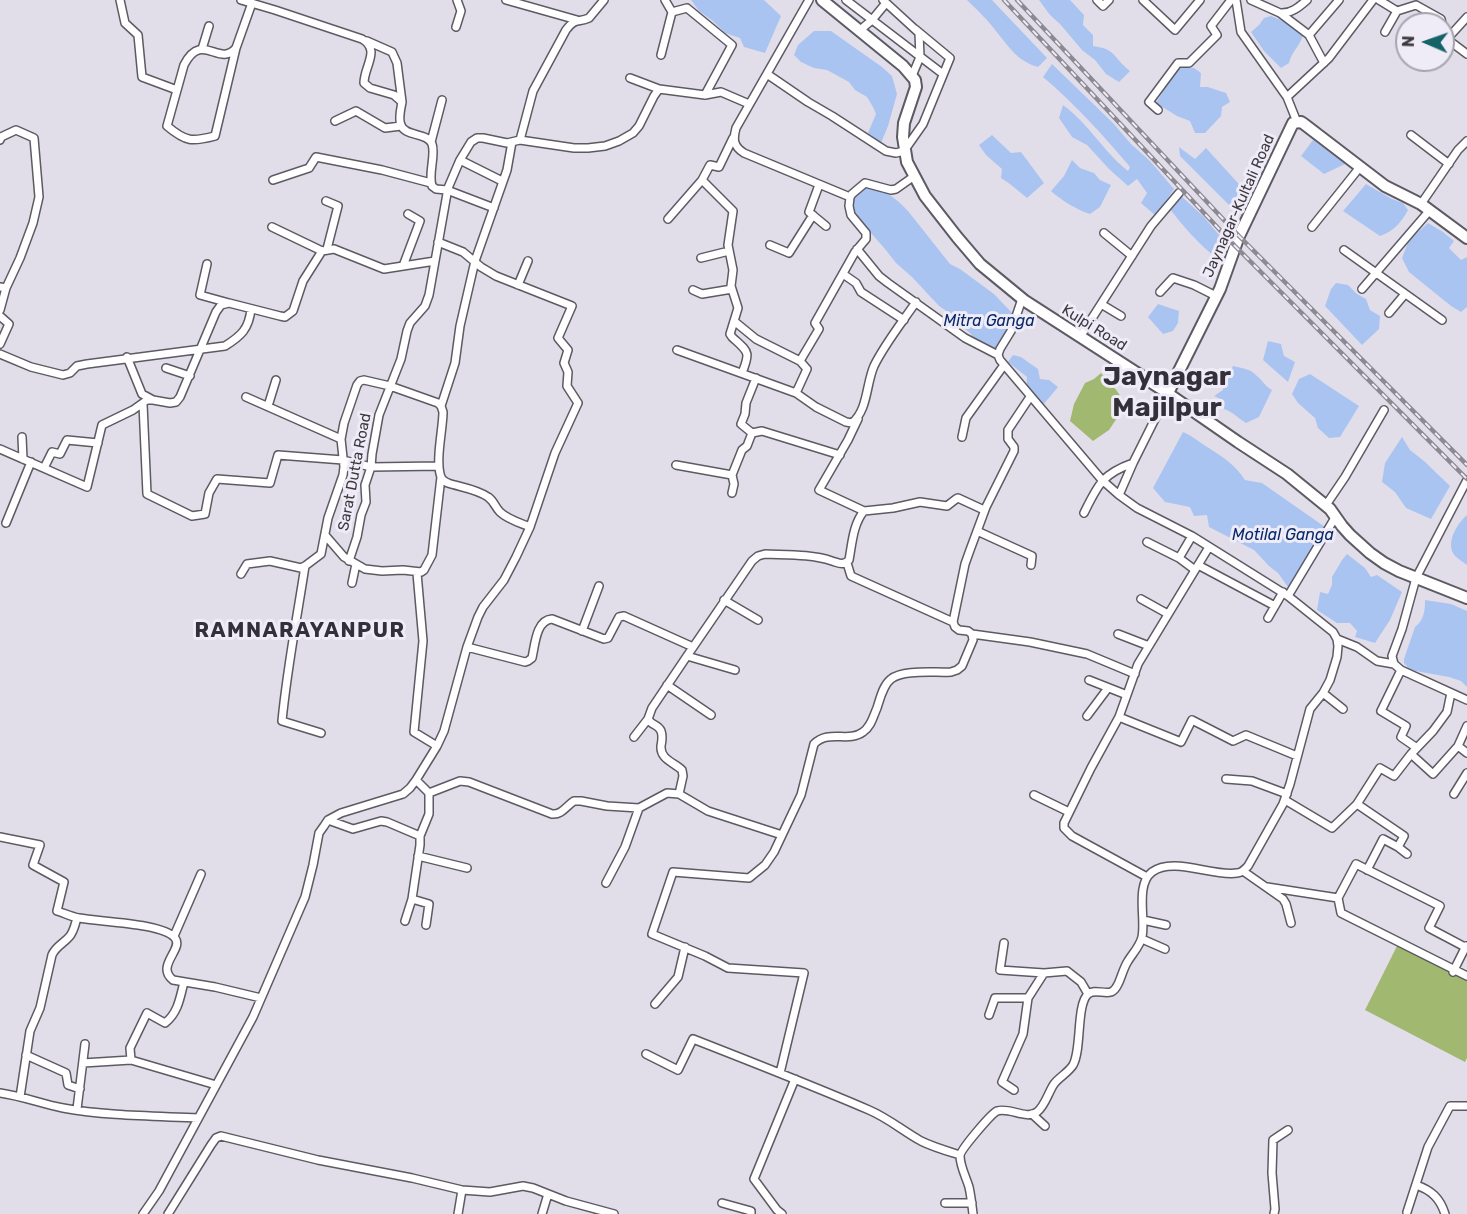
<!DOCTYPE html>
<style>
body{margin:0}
#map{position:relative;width:1467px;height:1214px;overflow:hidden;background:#e2dee9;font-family:Rubik,sans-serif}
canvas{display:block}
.north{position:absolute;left:1395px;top:12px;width:60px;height:60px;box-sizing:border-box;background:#efebf7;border:2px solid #a7a4ad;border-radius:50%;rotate:272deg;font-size:16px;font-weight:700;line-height:24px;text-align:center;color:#3c3a3f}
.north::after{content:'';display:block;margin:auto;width:21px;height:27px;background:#146367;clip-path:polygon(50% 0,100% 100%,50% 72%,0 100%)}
</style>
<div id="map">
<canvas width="1467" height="1214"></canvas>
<div class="north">N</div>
</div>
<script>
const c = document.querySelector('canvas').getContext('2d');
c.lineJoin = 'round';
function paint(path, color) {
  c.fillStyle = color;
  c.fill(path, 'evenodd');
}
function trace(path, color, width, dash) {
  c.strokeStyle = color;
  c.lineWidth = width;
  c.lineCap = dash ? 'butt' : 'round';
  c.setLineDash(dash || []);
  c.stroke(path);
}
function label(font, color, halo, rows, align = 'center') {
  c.font = font + ' Rubik,sans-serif';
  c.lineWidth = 6;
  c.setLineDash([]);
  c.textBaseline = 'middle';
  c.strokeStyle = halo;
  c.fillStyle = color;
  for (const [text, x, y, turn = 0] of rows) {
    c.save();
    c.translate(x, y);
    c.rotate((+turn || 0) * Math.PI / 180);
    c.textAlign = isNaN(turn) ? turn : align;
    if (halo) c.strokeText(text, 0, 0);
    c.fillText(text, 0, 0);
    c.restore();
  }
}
paint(new Path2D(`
 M1101,373C1110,384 1118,389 1123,402L1119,415L1109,430L1093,441L1070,421L1074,404L1085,383L1094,379Z
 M1398,944L1467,979V1058L1465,1062L1365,1010Z`), '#a1b871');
paint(new Path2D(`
 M691,0H764L781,16L765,53L744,47L740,38L725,33L713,21L699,11Z
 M967,0H992L1047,58L1038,67C1017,61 1009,47 996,31C988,20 977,10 967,0Z
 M1039,0H1070L1084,15L1083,25L1093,35V46C1117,49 1113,58 1130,71L1119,82L1106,74L1095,60L1082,50L1060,24L1050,15Z
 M1271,16L1290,24L1303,34C1301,46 1292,50 1289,63L1281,68L1264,51L1251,32L1259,25L1264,18Z
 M814,31H831L882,67L892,76L897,94L888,126L881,143L868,133L876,114L873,107L867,97L855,90L849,82L827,70L814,68L801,62L794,55L798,45Z
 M1052,64L1113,123L1131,144L1150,161L1174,189L1156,216L1141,203L1147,193L1137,179L1128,186L1109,169L1087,145L1072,137L1059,118L1063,105C1088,123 1104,152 1128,171L1130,167C1103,135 1075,104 1043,77Z
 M1180,67L1194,68L1201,73L1200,87H1208L1226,93L1230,102L1222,107L1221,116L1205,133H1195L1190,121L1177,116L1156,103L1170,79Z
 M992,135L1011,153L1021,152L1044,183L1027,198L1010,184L1001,178L1002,169L986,155L979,145Z
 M1313,140L1345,164L1324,174L1301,156Z
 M1179,147L1195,159L1206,148L1248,194L1241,202L1231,207L1180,156Z
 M1072,160L1080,168L1094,173L1100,180L1111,185L1100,207L1090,214C1077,210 1061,200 1051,191L1064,176Z
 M1366,184L1392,199L1403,203L1408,210C1401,223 1394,231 1380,236L1343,211Z
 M875,186L882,189L899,202L908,211L950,264L960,269L994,294L1015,316L1003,344L996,350L979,344L970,333L953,319L945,310L939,306L912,277L896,263L885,249L871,233L858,222L852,206L854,196L866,187Z
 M1180,195L1203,216L1225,242L1218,259C1198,244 1184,227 1169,208Z
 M1428,223L1443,232L1454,241L1449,248L1461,260L1467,257V307L1461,312L1451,306L1409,272L1402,258L1409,240Z
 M1336,283L1348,285L1357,294L1366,299L1370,310L1380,316L1379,329L1362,345L1325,306L1331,289Z
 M1158,304L1179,311L1178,323L1173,331L1163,334L1148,317Z
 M1268,341L1281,344L1284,356L1295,362L1288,382L1263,360Z
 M1013,355L1021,357L1038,369L1040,379L1049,380L1058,387L1043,405L1026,389L1027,377L1008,362Z
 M1233,366C1242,368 1251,369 1257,376C1263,381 1264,385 1272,390L1259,417L1246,423C1238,418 1233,412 1224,409L1223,400L1214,396L1223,390L1224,382Z
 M1310,374L1359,406L1340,437L1329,438L1318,428L1315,418L1298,403L1292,394L1299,379Z
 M1183,432C1192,436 1197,440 1204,445C1220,455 1235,464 1245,480L1262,483L1325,527L1288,587L1278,573L1269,566L1254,550L1209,527L1207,515L1194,516L1190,507L1165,502L1153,488Z
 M1402,437L1410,450L1424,461L1450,486L1431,519L1406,508L1395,492L1382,482L1385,463Z
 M1467,515V565C1462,561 1454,557 1452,551C1448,538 1458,523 1467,515Z
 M1347,554L1365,568L1371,577L1377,575L1402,592L1390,620L1375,643L1355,637L1357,631L1350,623H1337L1317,610L1320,592L1328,594L1332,585V577L1342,560Z
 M1425,600L1451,604L1467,611V687L1461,681L1449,677L1410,670L1404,663V659L1415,627C1424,620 1425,611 1425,600Z`), '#aac4f2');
const minor = new Path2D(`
 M120,0L125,23L138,35L142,77L177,90
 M241,0L275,10L362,39C381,50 364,66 364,83L370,88L394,95L402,102C401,108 398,119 401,125C405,137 427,132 432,144C436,155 428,173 432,186L436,189L447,190L494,208
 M506,0L577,20
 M665,0L672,12
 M809,0L736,128C733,139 733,146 744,153L850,197
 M846,0L943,74
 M883,0L919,33L920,57L912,76
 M1097,0L1103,6L1109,0
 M1143,0L1175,30L1200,0
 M1236,0L1241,32L1287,97L1297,122
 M1251,0L1280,13C1291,14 1299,7 1307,0
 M1379,0L1397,11L1416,5L1441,19L1442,24
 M1280,13L1309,35L1324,63
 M1443,26L1447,39L1467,54
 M456,27L461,11L457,0
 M859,31L872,20L886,3
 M1385,32L1397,11
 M1309,35L1339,0
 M1447,39L1467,17
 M367,41L392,52L397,63L402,102
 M236,48L215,136C192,142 186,142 167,126L184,65C202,30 219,68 236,48L252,3
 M202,49L209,26
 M661,55L672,12L687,8L732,45L705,95
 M767,74L808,102L832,116L886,151L896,153L904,151L923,124L950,58L915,29
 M630,78L659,89
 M1287,97L1329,58L1373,0
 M1158,110L1149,102L1178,63H1189L1217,35L1211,26L1231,0
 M335,121L356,111L385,128L401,126
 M1411,135L1449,164
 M733,138L719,167L710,165L702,180L733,211L728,245L733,270L731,286L738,308L730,334L732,337C748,352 751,351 742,373
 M0,140L1,137L16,130L34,138L39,197L33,223L20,258L6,288
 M520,140L533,91L566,30C576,17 578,23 589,18L604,0
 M431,142L442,100
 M460,160L502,181
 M273,180L309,168L316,157L382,170L431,183
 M819,185L809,212L826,226
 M326,201L338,206L327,249
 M1421,204L1458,150L1467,141
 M668,219L702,180
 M272,227L322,251
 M1312,227L1360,167
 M1104,233L1132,256
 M770,245L789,253L813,215
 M857,249L879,276L888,283L965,338L998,355
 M1344,250L1442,320
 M701,258L729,251
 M207,264L200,295L229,303
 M403,266L420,221L408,214
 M843,274L856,283L861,292L904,320
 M518,285L528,261
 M0,287L6,288L0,310
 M1362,289L1430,210
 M693,290L702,294L732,289
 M1160,292L1173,278L1194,285L1216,296
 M1022,299L1011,331L1000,349L998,355L1000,360L1102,480L1119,495
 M1101,304L1121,316
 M1389,313L1405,294
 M0,316L9,324L0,344
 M734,321L756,339L800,361
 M1080,337L1151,226L1179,193
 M677,350L796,393L816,407L846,422L852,423C868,410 866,384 874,366C884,345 903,321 916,302
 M0,354L31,367L63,375L70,373L77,366L87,364L225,346C241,336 249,329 251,309
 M127,357L142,394L153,400
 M166,368L190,376
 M796,393L807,369L800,361L819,329L815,323L855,252L866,239V233L851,215L849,206L850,197L852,194L865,183L891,190L896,189L913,177
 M246,397L341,439
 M143,404L147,494L192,516L205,514L209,493L217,479L270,483L278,455L343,460L371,467L439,466
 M268,406L276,380
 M441,406L455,363L460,326L475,261L507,170L512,142
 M858,419L848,440L819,490L864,511
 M752,433L762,431L840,455
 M22,437L23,459
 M962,437L966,418L1004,365
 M0,449L87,487L102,425L133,410L147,400H153L170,403L176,402L180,397L216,312L221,305L229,303L280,316L285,317L293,311L303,281L322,251L334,249L384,269L435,261
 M676,465L732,475
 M44,468L52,452L60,454L67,440L98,443
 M1467,480L1416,578L1402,629L1392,656L1394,664L1401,670L1467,700
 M732,493L734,484L732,475L742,450L747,446L752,433L741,424L745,414L746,403L756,378
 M1326,505L1345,477L1384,410
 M1084,513C1098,485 1102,474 1133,463
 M6,523L31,462
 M977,531L1032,556L1031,565
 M325,535L344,557L365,569L382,571L403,570L421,572L424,570L432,555L441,477
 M1147,542L1179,558L1195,570
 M1179,558L1192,536
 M349,561L357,537L361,515L366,502L365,485L371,467L372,454L379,415L401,359L407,331L410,323L425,306L429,295L448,188L460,160L471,142L477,138H483L507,143L520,140L574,148H588L605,146L619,141L633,133L639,126L654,96L659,89L705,95L721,92L749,104
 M847,563L851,576L953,622
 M1198,565L1275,606
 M305,566C297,618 287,669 282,721L321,733
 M417,573L423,641L414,732L437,746
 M241,574L247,564L270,561L301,568L305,566L321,554L328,518L343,475L344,467L341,439L344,423L357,385L360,381L364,380L390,386L438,403L441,406L443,412C443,429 435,461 441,477C442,480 444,481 448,483C460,487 477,489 488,497C494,501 495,507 500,512C507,519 520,523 530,527
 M352,583L356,564
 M1288,596L1336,516
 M1141,599L1168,614
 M724,600L758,620
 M1268,618L1283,592
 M582,631L599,586
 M972,634L1030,642L1087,654L1135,674
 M1118,634L1149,646
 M1337,639L1357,647L1377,661L1394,664
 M467,647L525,662L528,661L532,658C535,645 536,620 552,619L604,639L608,638L619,617L624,616L693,647
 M687,656L735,670
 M1401,670L1381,711L1406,726L1401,737L1417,748
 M1089,680L1127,695
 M667,685L711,715
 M1323,693L1343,709
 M1087,716L1108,688
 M1119,717L1181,742L1192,720L1233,741L1246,735L1297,756
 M634,737L648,719
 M1458,746L1467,753
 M1411,754L1433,774L1458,746L1467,726
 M1226,779L1252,781L1287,794
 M416,780L429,793L460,781L469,782L552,814C562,815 566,806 574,801H581L607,806L639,808L667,793L679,794L683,776L682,770C673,762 660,759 661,746C662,741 663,736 661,731C658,724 652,726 648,719L652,708L687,656L752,561L758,556L765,554C787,555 811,554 832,561C839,563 843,566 849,560C852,544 853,524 864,511L893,508L920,502L947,506L956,499L958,498L984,510
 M679,794L708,811L782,835
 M1454,794L1467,773
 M1034,795L1069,812
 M1285,800L1332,828L1357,804
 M328,820L353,829L381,821L387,822L420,836V845L412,899L405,921
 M420,836L429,814V793
 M0,837L40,845L33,865L64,882L57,911C64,913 72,917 79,918C100,922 163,923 175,938C184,949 155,966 173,980L215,987L261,998
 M1398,847L1407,854
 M418,856L467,868
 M1367,870L1383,839L1398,847L1404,836L1357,804L1380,768L1394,776L1411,754L1433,731L1447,712L1451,693
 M1243,871L1283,899L1286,904L1291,923
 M1147,877L1072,836L1064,828V823L1091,768L1119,717L1138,664L1209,547
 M606,883L625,847L639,808
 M1267,887L1338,898
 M412,899L429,904L426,925
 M1143,920L1166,925
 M174,936L201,874
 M1142,939L1165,949
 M1004,943L1000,970L1044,973
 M1465,947L1429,928L1440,906L1356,864L1338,898L1341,913L1467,976
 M1453,972L1466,946
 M655,1004L678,977L685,947
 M989,1015L995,998H1028L1044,973L1067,971L1081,982L1088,994
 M646,1054L678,1070L693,1039C752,1062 811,1085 869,1110C888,1118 903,1131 921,1141C933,1147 947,1151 960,1155
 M26,1055L66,1073L68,1085L80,1089
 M131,1060L130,1048L147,1013L165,1023C178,1013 180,998 184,982
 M83,1063L131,1060L216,1085
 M780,1073L804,973L728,968L705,956L652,934L673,872L749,878L765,865L774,852L801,795L814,744C829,729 848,743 863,732C871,727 873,717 877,708C880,699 883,685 891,679C903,669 936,673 951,672L957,670L962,666L973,640L972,634L968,631L959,630L955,627L953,622L965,564L970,550L986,507L1014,451V447L1008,439V430L1030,397
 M1014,1090L1002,1082L1023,1034L1028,998
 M0,1093C22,1096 42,1104 63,1108C106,1116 155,1116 198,1118
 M20,1097L30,1031L40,1008L52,955C56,946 63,944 69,937C74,932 75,924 77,918
 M77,1109L85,1044
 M1032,1114L1045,1126
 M1416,1185C1431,1190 1440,1198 1445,1214
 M722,1203L751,1211V1214
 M945,1203H972
 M1407,1212L1428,1147L1450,1106H1467
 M143,1214L159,1191L253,1017L305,897L313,865L319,833L324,826L328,820L341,813L403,794L410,788L416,780L437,746L444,731L467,647L478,617L483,607L504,580L516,557L530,527L555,453L578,403L567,386L568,372L564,363L568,350L558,338L572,306L496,276L481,267L463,252L438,242
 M168,1214L211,1145L216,1138L221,1136L318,1160L412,1178L462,1190L490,1192L523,1186L533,1188L566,1201L614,1214
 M458,1214L462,1190
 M542,1214L548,1194
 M782,1214L777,1210L754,1179L795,1079
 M973,1214C972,1205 971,1196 969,1187C966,1177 960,1166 960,1156C960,1150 991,1114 997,1111C1010,1107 1026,1120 1037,1112C1045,1106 1048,1093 1054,1084C1059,1077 1068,1073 1073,1065C1082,1049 1076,1005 1088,994C1094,989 1104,994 1111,992C1116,990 1117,986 1119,982C1122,975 1124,967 1128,961C1133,953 1140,946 1142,937C1146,919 1135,885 1152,872C1173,856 1213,877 1237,873C1242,873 1245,869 1248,866L1283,804L1290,784L1310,709L1323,693L1330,680L1337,657L1338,646L1337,639L1333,632L1288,596L1192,536L1137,508L1119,495L1133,463L1168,393
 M1274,1214L1275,1209L1272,1173L1273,1140L1288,1130`);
const secondary = new Path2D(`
 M1168,393L1220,289L1239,236L1293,123L1301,122L1304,124L1385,186L1421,204L1467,238`);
const primary = new Path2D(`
 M822,0L903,66L915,80L916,87L904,123L903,137L907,162L925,196L957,237L980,264L1025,301L1160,388L1238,442L1287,474L1330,509L1342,526L1350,535L1370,553L1384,563L1399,571L1467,598`);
trace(minor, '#5d5a63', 10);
trace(secondary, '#5d5a63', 14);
trace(primary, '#5d5a63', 14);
trace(minor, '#fff', 7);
trace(secondary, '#fff', 10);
trace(primary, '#fff', 10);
const rail = new Path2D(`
 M1004,0L1235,246L1467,479
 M1017,0L1239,236L1467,465`);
trace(rail, '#8c8991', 4.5);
trace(rail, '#efebf7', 2, [7]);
label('15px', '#3c3a3f', '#efebf7', [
 ["Jaynagar-Kultali Road",1239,206,-66],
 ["Kulpi Road",1094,328,32],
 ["Sarat Dutta Road",355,472,-79]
]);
label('italic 16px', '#082a6a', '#efebf7', [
 ["Mitra Ganga",989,321],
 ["Motilal Ganga",1283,535]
]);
c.letterSpacing = '1.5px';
label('bold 21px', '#333039', '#efebf7', [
 ["RAMNARAYANPUR",300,631]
]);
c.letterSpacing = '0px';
label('bold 27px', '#333039', '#efebf7', [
 ["Jaynagar",1167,377],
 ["Majilpur",1167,408]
]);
</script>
